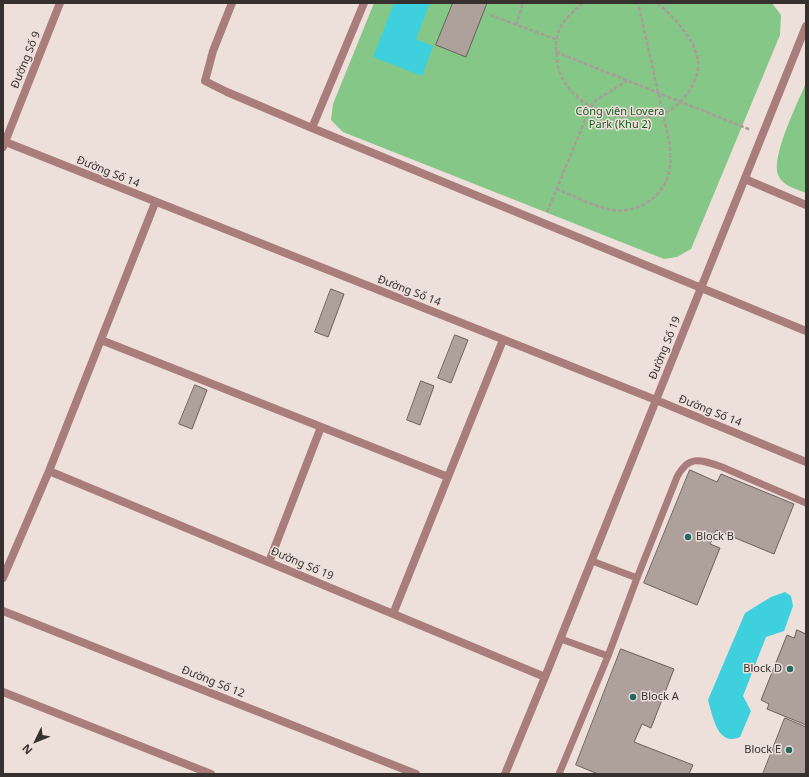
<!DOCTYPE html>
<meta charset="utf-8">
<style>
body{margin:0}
#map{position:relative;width:809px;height:777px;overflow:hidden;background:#eddfda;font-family:"Noto Sans",sans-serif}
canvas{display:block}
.frame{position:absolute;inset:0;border:4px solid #36312f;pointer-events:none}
.north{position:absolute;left:16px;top:721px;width:40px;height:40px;-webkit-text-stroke:3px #eddfda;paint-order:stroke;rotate:227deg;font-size:11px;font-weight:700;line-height:16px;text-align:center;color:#36312f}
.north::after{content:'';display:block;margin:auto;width:14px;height:18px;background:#36312f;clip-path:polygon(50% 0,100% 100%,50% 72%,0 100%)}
</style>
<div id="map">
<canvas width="809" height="777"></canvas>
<div class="frame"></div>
<div class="north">N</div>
</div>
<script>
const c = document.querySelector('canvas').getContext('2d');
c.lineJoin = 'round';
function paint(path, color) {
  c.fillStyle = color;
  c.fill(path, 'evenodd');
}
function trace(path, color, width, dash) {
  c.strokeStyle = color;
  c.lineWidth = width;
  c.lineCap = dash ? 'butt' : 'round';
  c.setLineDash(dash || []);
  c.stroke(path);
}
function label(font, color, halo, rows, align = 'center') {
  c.font = font + ' "Noto Sans",sans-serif';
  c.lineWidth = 3;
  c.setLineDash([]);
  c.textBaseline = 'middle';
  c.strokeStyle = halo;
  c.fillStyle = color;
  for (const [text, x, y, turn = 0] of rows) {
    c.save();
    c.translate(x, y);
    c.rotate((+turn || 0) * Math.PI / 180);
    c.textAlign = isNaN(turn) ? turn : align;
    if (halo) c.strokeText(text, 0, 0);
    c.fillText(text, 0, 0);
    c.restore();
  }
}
paint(new Path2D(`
 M374,3H772L781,15L780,35L691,249L677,257L664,259L343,132L331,120L333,104Z
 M806,83V193C796,189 783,186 778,175C771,156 798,102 806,83Z`), '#85c786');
paint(new Path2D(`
 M394,3H430L416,39L433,46L422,76L373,57Z
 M785,592L791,596L793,606L784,631L766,637L743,696L751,711L740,737C717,747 713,716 708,700L745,613L771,597Z`), '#3ed0dc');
const building = new Path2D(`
 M453,3H487L466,57L436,45Z
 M331,289L344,294L328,337L315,332Z
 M455,335L468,340L451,383L438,378Z
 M421,381L434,386L420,425L407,420Z
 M195,385L207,390L192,429L179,424Z
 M690,470L717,482L721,474L794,504L774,554L716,530L710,544L720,548L697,605L644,583Z
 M797,630L806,634V725L767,709L769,704L761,700L787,635L794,638Z
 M621,649L674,669L651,728L642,724L634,742L693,765L689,774H598L576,765Z
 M785,718L806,727V774H763Z`);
paint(building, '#aea19c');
trace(building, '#6c605c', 1);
trace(new Path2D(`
 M583,3C559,23 552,34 558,66C563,90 586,107 608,115C616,117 627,116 635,116C644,117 654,117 662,114C673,110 681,102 688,93C694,84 699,73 698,62C697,42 672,14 657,3
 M490,15L555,39
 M516,25L523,3
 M556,52L751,130
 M556,189C573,195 595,207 612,210C639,214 667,195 670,167C671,160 670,152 670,145L638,3
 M547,212L591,106L596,100L627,81`), '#a89d99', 2.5, [4, 2]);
trace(new Path2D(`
 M592,561L637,578L677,477C689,454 701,460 722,467L806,503
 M608,656L637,578
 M559,774L608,656L561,639`), '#a87d7b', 7);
trace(new Path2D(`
 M232,3L213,51L205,81L227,92L312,128L806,331
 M312,128L364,3
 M3,141L656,400L806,462
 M3,147L60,3
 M745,179L806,205
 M101,340L448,477
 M49,471L545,677L806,26
 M269,562L321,427
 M3,578L49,471L155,203
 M3,611L416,774
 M393,614L503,340
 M3,692L211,774
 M505,774L545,677`), '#a87d7b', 8);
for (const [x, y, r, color] of [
 [688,537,4,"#226a61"],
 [790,669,4,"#226a61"],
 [633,697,4,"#226a61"],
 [789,750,4,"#226a61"]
]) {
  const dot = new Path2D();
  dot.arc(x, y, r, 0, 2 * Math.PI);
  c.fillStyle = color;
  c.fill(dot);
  trace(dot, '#eddfda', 1.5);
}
label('11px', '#36312f', '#eddfda', [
 ["Đường Số 9",26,60,-68],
 ["Đường Số 14",108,172,22],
 ["Đường Số 14",409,291,21],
 ["Đường Số 19",665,348,-68],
 ["Đường Số 14",710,411,22],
 ["Đường Số 19",302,564,23],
 ["Đường Số 12",213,682,22]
]);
label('11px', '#145d1d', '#eddfda', [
 ["Công viên Lovera",620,112],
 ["Park (Khu 2)",620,125]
]);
label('11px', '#36312f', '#eddfda', [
 ["Block B",696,537],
 ["Block D",782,669,"right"],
 ["Block A",641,697],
 ["Block E",781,750,"right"]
], 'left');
</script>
